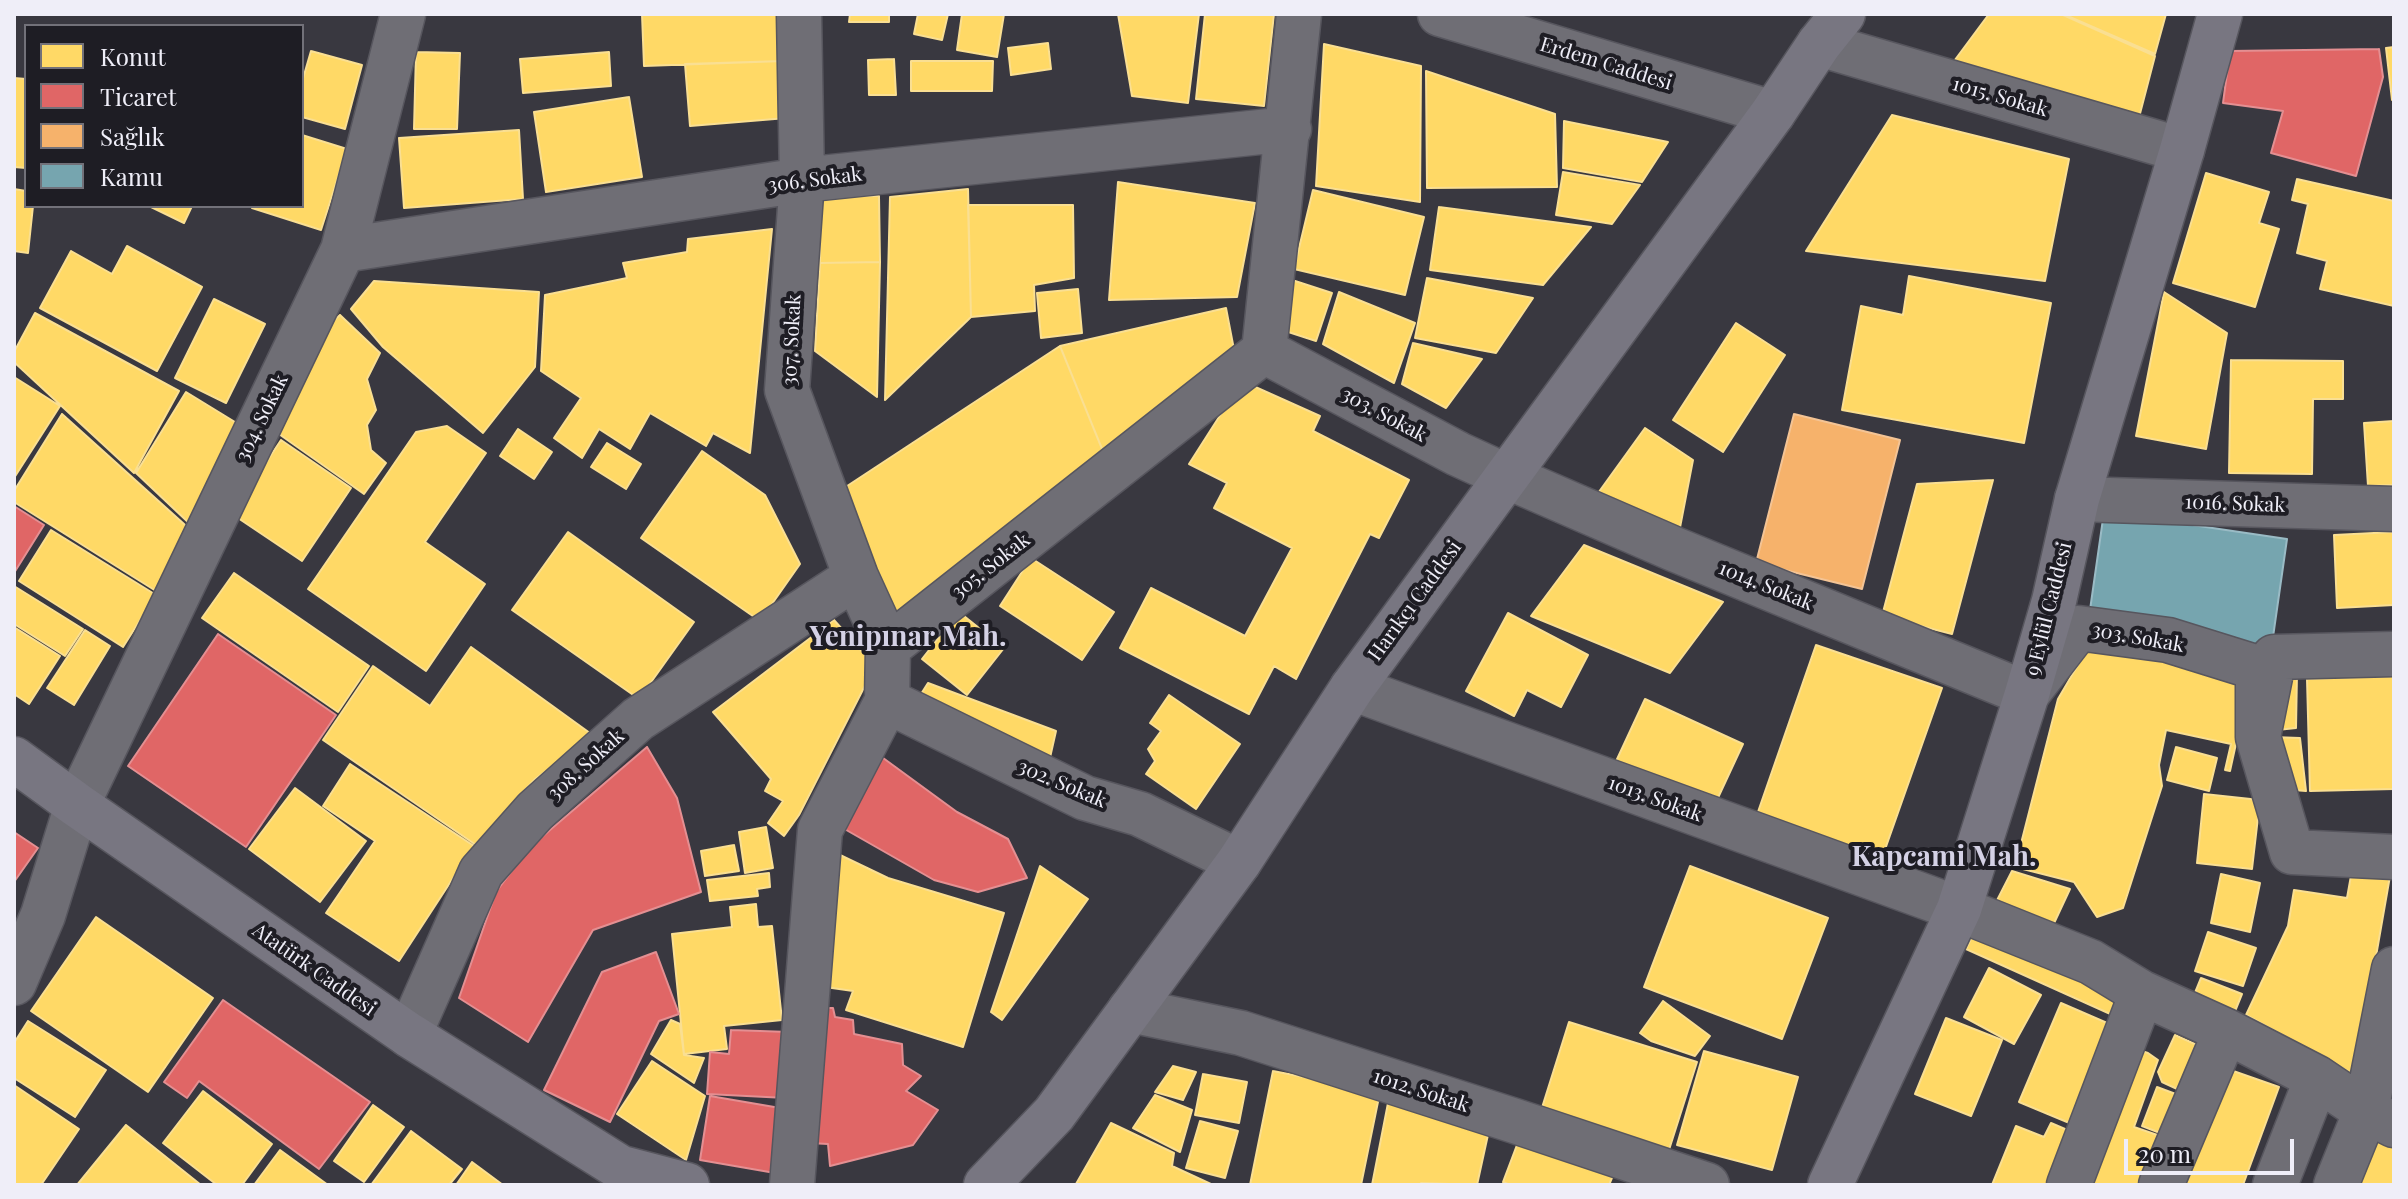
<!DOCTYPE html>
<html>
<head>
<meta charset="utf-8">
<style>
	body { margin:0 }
	#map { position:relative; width:2408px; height:1199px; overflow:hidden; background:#393840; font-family:"Playfair Display",serif }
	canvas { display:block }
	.frame { position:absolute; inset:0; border:16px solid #efeef8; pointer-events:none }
	.legend { position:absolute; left:24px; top:24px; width:280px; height:184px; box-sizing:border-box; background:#1e1d24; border:2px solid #727179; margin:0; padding:10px 14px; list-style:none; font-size:24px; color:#efeef8 }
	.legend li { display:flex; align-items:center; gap:16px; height:40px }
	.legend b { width:40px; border:2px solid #727179 }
	.scale { position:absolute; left:2124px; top:1139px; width:170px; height:36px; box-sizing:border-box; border:4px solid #efeef8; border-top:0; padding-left:10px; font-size:24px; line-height:28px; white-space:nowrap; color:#efeef8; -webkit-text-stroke:6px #1e1d24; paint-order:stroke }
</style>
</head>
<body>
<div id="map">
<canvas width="2408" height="1199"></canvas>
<div class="frame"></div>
<ul class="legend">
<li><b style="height:22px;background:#ffd966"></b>Konut</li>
<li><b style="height:22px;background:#e06666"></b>Ticaret</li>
<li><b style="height:22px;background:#f6b26b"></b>Sağlık</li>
<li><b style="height:22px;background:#76a5af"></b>Kamu</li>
</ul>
<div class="scale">20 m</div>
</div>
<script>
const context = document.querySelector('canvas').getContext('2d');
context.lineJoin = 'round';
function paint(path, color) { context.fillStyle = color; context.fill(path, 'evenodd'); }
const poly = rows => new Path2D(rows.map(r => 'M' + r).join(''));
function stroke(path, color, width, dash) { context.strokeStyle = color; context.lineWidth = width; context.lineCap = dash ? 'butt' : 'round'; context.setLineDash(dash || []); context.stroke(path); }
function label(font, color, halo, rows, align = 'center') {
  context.font = font + ' "Playfair Display",serif'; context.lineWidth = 8; context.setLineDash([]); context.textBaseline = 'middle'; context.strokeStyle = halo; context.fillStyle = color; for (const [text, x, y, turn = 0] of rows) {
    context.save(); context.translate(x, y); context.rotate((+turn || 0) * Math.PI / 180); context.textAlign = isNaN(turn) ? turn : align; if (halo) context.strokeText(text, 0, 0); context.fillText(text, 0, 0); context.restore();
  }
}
const homes = poly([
	[642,14,781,14,783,61,644,66,642,14],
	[850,14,889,14,889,22,849,22,850,14],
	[918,14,948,14,942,40,914,34,918,14],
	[962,14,1004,14,997,57,957,50,962,14],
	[1118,14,1199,14,1188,103,1132,96,1118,14],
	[1205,14,1274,14,1264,106,1196,99,1205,14],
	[1989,14,2061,14,2155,56,2136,129,1943,76,1989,14],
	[2063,14,2166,14,2155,54,2063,14],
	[1048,43,1051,69,1011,75,1008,48,1048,43],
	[1324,44,1421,66,1420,202,1316,186,1324,44],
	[2394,47,2394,100,2392,100,2386,48,2394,47],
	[311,51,362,65,345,129,302,117,302,82,311,51],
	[416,52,460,53,457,129,414,129,416,52],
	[609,52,611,86,523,93,520,59,609,52],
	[894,59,896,95,869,95,868,60,894,59],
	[783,61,787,118,690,126,685,64,783,61],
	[911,61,993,61,992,91,911,91,911,61],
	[1426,71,1555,114,1557,187,1427,188,1426,71],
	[14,78,26,79,26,168,14,167,14,78],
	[629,97,642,177,546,192,534,112,629,97],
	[1892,115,2069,159,2045,281,1806,251,1892,115],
	[1564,121,1668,142,1642,182,1563,168,1564,121],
	[519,130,523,199,404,208,399,138,519,130],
	[302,135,347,149,321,230,252,208,253,206,302,206,302,135],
	[1563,172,1640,185,1612,224,1556,215,1563,172],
	[2206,173,2269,192,2259,223,2279,229,2255,307,2173,283,2206,173],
	[2297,179,2394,201,2394,306,2320,289,2327,261,2297,253,2308,204,2292,200,2297,179],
	[1118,182,1255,203,1237,297,1109,300,1118,182],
	[14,189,26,191,26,206,33,206,28,253,14,251,14,189],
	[968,189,971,317,885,400,890,197,968,189],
	[1313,190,1424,217,1405,295,1294,269,1313,190],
	[820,196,879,196,880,262,820,263,820,196],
	[968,205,1073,205,1074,278,1034,285,1035,311,971,317,968,205],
	[149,206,192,206,184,223,149,206],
	[1439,207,1591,227,1543,285,1430,270,1439,207],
	[772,229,750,453,713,433,706,446,650,413,630,449,599,429,582,458,554,438,581,398,541,371,545,295,627,278,623,263,687,252,688,239,772,229],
	[127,246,202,287,157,371,40,308,71,251,112,274,127,246],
	[880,262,877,397,815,351,820,263,880,262],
	[1909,276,2051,303,2024,443,1842,410,1861,306,1903,315,1909,276],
	[1427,278,1533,298,1496,353,1415,338,1427,278],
	[1292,280,1332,293,1316,341,1276,328,1292,280],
	[374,281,539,292,535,367,483,433,383,347,351,309,374,281],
	[1078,289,1082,333,1041,338,1037,293,1078,289],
	[1339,292,1415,323,1394,383,1323,344,1339,292],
	[2164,292,2227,333,2206,449,2136,436,2164,292],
	[214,299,265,324,226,403,175,378,214,299],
	[1226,308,1236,360,1109,466,1060,346,1226,308],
	[35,313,179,391,134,473,14,362,14,352,35,313],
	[340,315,380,353,367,379,376,410,367,425,371,450,386,463,364,494,269,427,300,350,340,315],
	[1736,323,1785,355,1723,452,1673,420,1736,323],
	[1413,343,1482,359,1446,408,1402,384,1413,343],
	[1060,346,1109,466,902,625,838,492,1060,346],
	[2231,360,2343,361,2343,399,2313,399,2312,474,2229,473,2231,360],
	[14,377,60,406,14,478,14,377],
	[1242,381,1320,416,1313,431,1409,480,1379,538,1370,534,1296,679,1274,666,1249,714,1120,648,1151,588,1245,636,1292,548,1214,508,1227,483,1189,464,1242,381],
	[186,392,248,430,190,524,136,473,186,392],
	[62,414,194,533,156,591,14,502,14,491,62,414],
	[2394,421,2394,485,2368,486,2364,423,2394,421],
	[447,426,486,453,425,542,485,584,426,671,308,589,416,432,447,426],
	[1645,428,1693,460,1677,543,1588,507,1645,428],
	[518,429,552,452,534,479,500,456,518,429],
	[281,440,351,488,302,561,232,514,281,440],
	[607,443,641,464,626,489,591,467,607,443],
	[702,451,765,495,800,564,760,621,641,538,702,451],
	[1993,480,1952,634,1882,616,1917,484,1993,480],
	[51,530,156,595,123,647,19,581,51,530],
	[568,532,694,622,639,699,512,610,568,532],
	[2394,532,2394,605,2337,608,2334,535,2394,532],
	[1584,545,1723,602,1670,673,1531,616,1584,545],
	[1031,558,1114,612,1082,660,1000,606,1031,558],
	[234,573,369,666,338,712,202,618,234,573],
	[14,586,83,629,65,656,14,624,14,586],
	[959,612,1004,648,967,695,922,659,959,612],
	[1508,613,1588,655,1561,707,1527,690,1514,716,1466,691,1508,613],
	[834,620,875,666,799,815,784,836,768,823,783,801,765,791,771,779,713,712,834,620],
	[14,627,60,656,29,704,14,694,14,627],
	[85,630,110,646,74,705,47,688,85,630],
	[2092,641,2251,675,2230,771,2225,770,2231,744,2166,730,2159,765,2162,786,2123,908,2097,917,2074,882,2015,867,2058,699,2092,641],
	[1816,645,1942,688,1876,875,1751,832,1816,645],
	[471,647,594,736,535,779,476,845,323,740,373,666,430,706,471,647],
	[2278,664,2297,673,2296,728,2268,731,2278,664],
	[2394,676,2394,789,2310,791,2307,679,2394,676],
	[928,683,1056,731,1047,771,914,705,928,683],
	[1169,695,1240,744,1196,809,1146,774,1155,761,1148,749,1161,731,1150,723,1169,695],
	[1645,699,1743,744,1710,815,1612,770,1645,699],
	[2272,737,2300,738,2306,791,2281,789,2272,737],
	[2176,747,2217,758,2209,791,2167,780,2176,747],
	[350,764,474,846,399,961,326,913,375,841,323,806,350,764],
	[295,788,366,841,320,902,249,849,295,788],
	[2204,794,2260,800,2252,869,2197,863,2204,794],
	[766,827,773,868,745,873,739,832,766,827],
	[734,845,739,871,705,876,701,851,734,845],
	[838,854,888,878,1004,913,963,1047,846,1010,853,991,818,986,838,854],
	[1040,866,1088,899,1002,1020,991,1012,1040,866],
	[1690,866,1828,918,1782,1039,1644,987,1690,866],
	[2352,870,2390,876,2371,985,2376,1029,2351,1073,2246,1015,2288,926,2294,890,2347,898,2352,870],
	[2012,871,2070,889,2049,934,1990,914,2012,871],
	[769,873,770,887,757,889,758,896,710,901,707,880,769,873],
	[2221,874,2260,883,2250,932,2211,923,2221,874],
	[756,904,758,927,772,926,782,1020,724,1026,727,1049,684,1054,672,934,732,927,730,907,756,904],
	[96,917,213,998,148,1092,31,1011,96,917],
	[1978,924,2128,992,2117,1017,1966,949,1978,924],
	[2208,932,2256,948,2243,986,2195,971,2208,932],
	[1989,968,2041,995,2014,1044,1964,1017,1989,968],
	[2201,978,2242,994,2229,1026,2188,1010,2201,978],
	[1663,1001,1710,1036,1695,1056,1651,1041,1640,1033,1663,1001],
	[2061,1003,2121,1029,2079,1127,2019,1102,2061,1003],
	[1946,1018,2002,1040,1971,1116,1915,1094,1946,1018],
	[671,1020,680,1024,684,1055,704,1058,694,1083,651,1054,671,1020],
	[28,1021,106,1070,75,1117,14,1078,14,1043,28,1021],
	[1569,1022,1697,1062,1668,1153,1540,1114,1569,1022],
	[2175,1035,2208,1050,2188,1094,2162,1082,2158,1072,2175,1035],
	[2132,1048,2148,1053,2158,1060,2134,1127,2172,1140,2156,1185,2085,1185,2132,1048],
	[1704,1051,1798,1077,1772,1170,1677,1145,1704,1051],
	[652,1061,705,1096,686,1160,617,1114,652,1061],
	[1173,1066,1196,1072,1183,1100,1155,1092,1173,1066],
	[2219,1066,2279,1087,2243,1185,2175,1185,2219,1066],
	[1273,1071,1380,1092,1361,1185,1250,1185,1273,1071],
	[1203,1074,1247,1082,1239,1123,1195,1115,1203,1074],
	[14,1085,79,1129,41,1185,17,1185,14,1183,14,1085],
	[2157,1087,2189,1099,2173,1138,2142,1126,2157,1087],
	[203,1091,272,1144,242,1185,217,1185,163,1143,203,1091],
	[1155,1095,1192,1110,1180,1152,1133,1128,1155,1095],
	[1389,1098,1491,1121,1477,1185,1421,1183,1420,1185,1372,1185,1389,1098],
	[373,1105,404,1127,364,1182,334,1161,373,1105],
	[1200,1121,1238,1131,1225,1178,1186,1168,1200,1121],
	[1111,1123,1174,1153,1172,1166,1213,1185,1076,1184,1111,1123],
	[2051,1123,2079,1135,2058,1185,1992,1185,2016,1126,2044,1137,2051,1123],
	[126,1125,201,1185,77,1185,126,1125],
	[411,1131,462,1169,449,1185,371,1185,411,1131],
	[2368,1134,2394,1141,2394,1185,2354,1185,2368,1134],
	[1520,1137,1614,1173,1609,1185,1510,1185,1503,1182,1520,1137],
	[280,1150,328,1185,254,1185,280,1150],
	[472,1162,503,1185,456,1185,472,1162]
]);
const shops = poly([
	[2379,49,2383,77,2356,176,2271,153,2283,111,2223,103,2230,51,2379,49],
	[14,506,44,525,14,573,14,506],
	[218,634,336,715,246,847,128,766,218,634],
	[647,747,677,798,701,892,593,930,528,1042,459,998,496,892,529,848,647,747],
	[879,755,957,812,1008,839,1027,878,978,892,934,880,841,827,879,755],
	[14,832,38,848,14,882,14,832],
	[656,952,679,1014,659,1021,610,1122,544,1090,602,972,656,952],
	[223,1000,370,1102,319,1169,199,1081,187,1098,164,1082,223,1000],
	[814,1008,833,1008,835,1017,853,1020,854,1034,902,1044,903,1065,921,1076,906,1091,938,1110,913,1145,830,1166,828,1144,809,1143,814,1008],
	[731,1030,789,1032,786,1098,707,1094,710,1052,729,1054,731,1030],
	[710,1096,786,1109,775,1173,700,1160,710,1096]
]);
const health = poly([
	[1794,414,1900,440,1862,589,1756,563,1794,414]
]);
const public = poly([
	[2104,512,2287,539,2271,651,2088,624,2104,512]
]);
const minor = poly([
	[799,14,802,180,787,390,856,577,888,647],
	[1440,14,1773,113],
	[1819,44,2182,150],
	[343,250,802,180,1289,129],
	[1264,351,1458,454,1506,476,1674,549,2027,694,2078,628,2168,640,2258,668,2258,737],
	[2077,499,2394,509],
	[2394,654,2274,657,2258,737,2292,852,2394,857],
	[1352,688,1959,909,2091,962,2142,993,2226,1031,2317,1078,2366,1111,2394,1125],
	[887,701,1085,798,1140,814,1239,862],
	[14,983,43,915,77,805,343,250,403,14],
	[1130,1010,1241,1033,1515,1121,1707,1185],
	[409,1035,481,872,535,811,638,719,856,577],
	[792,1185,820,830,887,701,888,647,1264,351,1299,14],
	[2069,1185,2142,993],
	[2161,1185,2226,1031],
	[2275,1185,2317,1078],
	[2336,1185,2366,1111,2394,969]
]);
const major = poly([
	[14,759,77,805,409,1035,648,1185],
	[622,1168,687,1185],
	[986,1185,1054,1114,1239,862,1352,688,1773,113,1819,44,1843,14],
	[1830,1185,1959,909,2027,694,2054,601,2077,499,2182,150,2220,14]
]);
const streetNames = [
	["Erdem Caddesi",1606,64,17],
	["1015. Sokak",2000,97,16],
	["306. Sokak",815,180,-7],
	["307. Sokak",792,340,-87],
	["303. Sokak",1384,415,28],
	["304. Sokak",262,418,-64],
	["1016. Sokak",2235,504,2],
	["305. Sokak",991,566,-38],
	["1014. Sokak",1766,586,22],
	["Harıkçı Caddesi",1415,601,-54],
	["9 Eylül Caddesi",2049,609,-76],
	["303. Sokak",2138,638,10],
	["308. Sokak",586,765,-42],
	["302. Sokak",1062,784,23],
	["1013. Sokak",1655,799,20],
	["Atatürk Caddesi",314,970,35],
	["1012. Sokak",1421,1091,18]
];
const districtNames = [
	["Yenipınar Mah.",908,637],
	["Kapcami Mah.",1944,857]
];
paint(homes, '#ffd966');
stroke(homes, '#fadf92', 2);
paint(shops, '#e06666');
stroke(shops, '#e48f92', 2);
paint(health, '#f6b26b');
stroke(health, '#f4c495', 2);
paint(public, '#76a5af');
stroke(public, '#9abbc5', 2);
stroke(minor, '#57565e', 47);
stroke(major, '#57565e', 47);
stroke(minor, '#6f6e75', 44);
stroke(major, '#787681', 44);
label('20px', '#efeef8', '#1e1d24', streetNames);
label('bold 28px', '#d4d1e5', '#1e1d24', districtNames);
</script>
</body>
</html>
